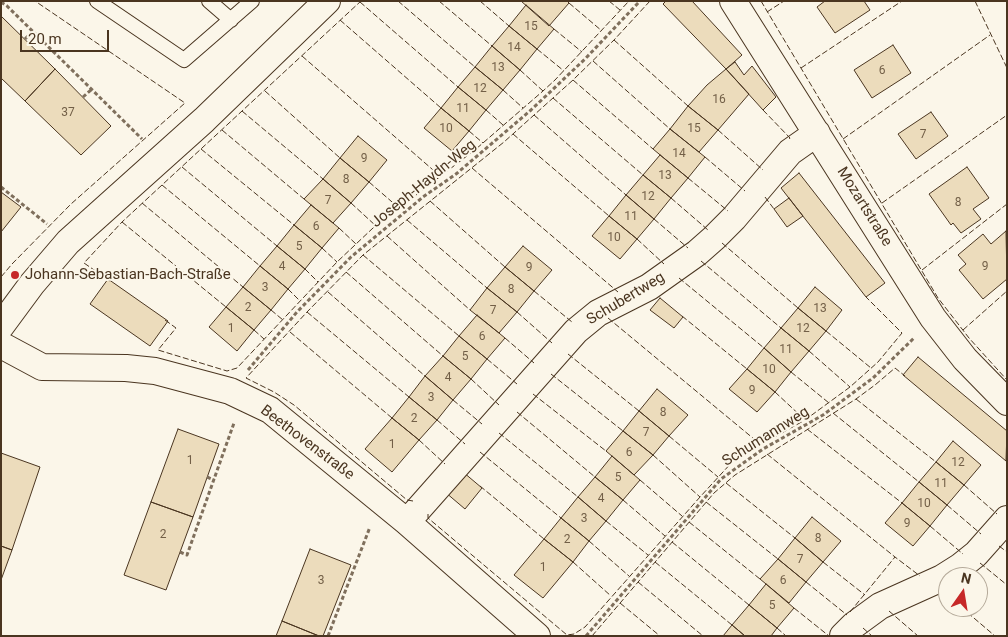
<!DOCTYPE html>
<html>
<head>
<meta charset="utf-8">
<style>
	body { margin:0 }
	#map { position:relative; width:1008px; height:637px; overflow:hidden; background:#fbf6e9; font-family:Roboto,sans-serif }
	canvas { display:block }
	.frame { position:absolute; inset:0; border:2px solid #4a3520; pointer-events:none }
	.north { position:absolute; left:938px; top:567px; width:50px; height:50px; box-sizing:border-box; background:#fbf6e9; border:1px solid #b4a999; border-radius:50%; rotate:13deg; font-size:14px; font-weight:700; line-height:20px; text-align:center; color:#4a3520 }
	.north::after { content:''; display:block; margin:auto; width:18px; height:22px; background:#c62828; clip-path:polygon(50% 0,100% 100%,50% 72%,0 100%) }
	.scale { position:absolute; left:20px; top:30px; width:89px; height:22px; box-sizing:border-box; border:2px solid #4a3520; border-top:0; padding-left:6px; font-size:15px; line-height:18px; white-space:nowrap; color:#4a3520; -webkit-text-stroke:4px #fbf6e9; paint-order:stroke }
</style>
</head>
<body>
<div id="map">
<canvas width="1008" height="637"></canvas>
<div class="frame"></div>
<div class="north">N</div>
<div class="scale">20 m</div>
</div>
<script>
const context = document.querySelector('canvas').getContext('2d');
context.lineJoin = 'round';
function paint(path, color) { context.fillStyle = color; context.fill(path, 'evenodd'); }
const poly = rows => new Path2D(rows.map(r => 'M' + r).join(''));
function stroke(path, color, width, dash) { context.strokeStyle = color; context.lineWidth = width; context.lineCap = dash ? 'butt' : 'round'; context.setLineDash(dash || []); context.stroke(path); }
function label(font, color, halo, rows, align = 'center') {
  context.font = font + ' Roboto,sans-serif'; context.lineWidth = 4; context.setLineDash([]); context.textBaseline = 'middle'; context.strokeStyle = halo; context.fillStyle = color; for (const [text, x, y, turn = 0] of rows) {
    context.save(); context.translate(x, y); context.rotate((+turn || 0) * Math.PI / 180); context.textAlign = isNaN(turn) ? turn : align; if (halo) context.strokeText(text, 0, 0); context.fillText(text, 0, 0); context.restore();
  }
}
const building = poly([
	[521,1,567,1,569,3,549,26,521,1],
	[666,1,692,1,742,55,726,69,663,4,666,1],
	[825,1,864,1,870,10,835,33,817,7,825,1],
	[526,5,554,29,537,49,509,26,526,5],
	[1,16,55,69,25,101,1,78,1,16],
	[509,26,537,49,520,70,492,46,509,26],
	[893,45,911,73,872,98,854,70,893,45],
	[492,46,520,70,503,90,475,67,492,46],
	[735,62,744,75,752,66,776,97,763,110,726,69,735,62],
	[475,67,503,90,486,110,458,87,475,67],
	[55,69,111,126,81,155,25,101,55,69],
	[726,69,749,94,718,130,688,106,707,85,726,69],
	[458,87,486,110,469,131,441,108,458,87],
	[688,106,718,130,699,152,670,129,688,106],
	[441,108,469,131,452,151,424,128,441,108],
	[931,112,948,136,916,159,898,134,931,112],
	[670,129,705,157,688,178,653,149,670,129],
	[358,136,387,160,369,182,340,158,358,136],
	[660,155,688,178,671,198,643,175,660,155],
	[340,158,369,182,351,203,323,179,340,158],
	[967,167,989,198,973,209,981,219,961,233,953,223,951,225,929,194,967,167],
	[799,173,885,283,866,297,781,188,799,173],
	[643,175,671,198,654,219,626,195,643,175],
	[323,179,351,203,333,223,304,199,323,179],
	[1,192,21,207,1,232,1,192],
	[626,195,654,219,637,239,609,216,626,195],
	[789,198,803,216,787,227,774,209,789,198],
	[311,205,339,228,322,248,294,225,311,205],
	[609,216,637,239,620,259,592,236,609,216],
	[294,225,322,248,305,269,277,246,294,225],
	[1006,231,1007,279,983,299,959,270,966,264,958,255,983,234,991,244,1006,231],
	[277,246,305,269,288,289,260,266,277,246],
	[523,246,552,270,534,291,505,267,523,246],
	[260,266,288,289,271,310,243,287,260,266],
	[505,267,534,291,517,312,487,288,505,267],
	[108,279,168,321,150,346,90,304,108,279],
	[243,287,271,310,254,330,226,307,243,287],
	[815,287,842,310,826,331,798,308,815,287],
	[487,288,517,312,499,333,470,310,487,288],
	[660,298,683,317,674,328,650,310,660,298],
	[226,307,254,330,237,351,209,327,226,307],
	[798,308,826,331,809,351,781,328,798,308],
	[477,315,505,338,487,359,459,336,477,315],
	[781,328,809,351,791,372,764,348,781,328],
	[459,336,487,359,471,379,443,356,459,336],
	[764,348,791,372,775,392,747,369,764,348],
	[443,356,471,379,453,400,425,376,443,356],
	[918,357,1007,431,1006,461,903,375,918,357],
	[747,369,775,392,757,412,729,389,747,369],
	[425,376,453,400,437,420,409,397,425,376],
	[657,389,688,415,669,436,639,411,657,389],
	[409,397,437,420,419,440,392,418,409,397],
	[639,411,669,436,653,455,623,431,639,411],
	[392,418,419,440,392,472,365,449,392,418],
	[178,429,219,444,193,517,151,502,178,429],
	[623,431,653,455,634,475,606,451,623,431],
	[953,441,981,465,964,485,936,462,953,441],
	[1,453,40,467,12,550,1,546,1,453],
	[612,456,640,480,623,500,595,477,612,456],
	[936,462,964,485,947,505,919,482,936,462],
	[463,472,482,488,465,509,445,492,463,472],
	[595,477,623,500,606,521,578,497,595,477],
	[919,482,947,505,930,526,902,503,919,482],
	[578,497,606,521,589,541,561,518,578,497],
	[151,502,193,517,166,590,124,575,151,502],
	[902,503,930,526,913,546,885,523,902,503],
	[812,517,841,541,823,562,795,538,812,517],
	[561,518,589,541,573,562,544,539,561,518],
	[795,538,823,562,806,582,778,559,795,538],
	[544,539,573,562,543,598,514,575,544,539],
	[1,546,12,550,1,580,1,546],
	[310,549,351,565,323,636,319,636,282,621,310,549],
	[778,559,806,582,789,603,760,579,778,559],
	[766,584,794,608,777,628,749,605,766,584],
	[749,605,777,628,771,636,745,636,732,625,749,605],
	[282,621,319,636,276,636,282,621],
	[732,625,745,636,723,636,732,625]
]);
const path = poly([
	[1,2,7,6,142,139],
	[25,39,33,31],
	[83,97,92,89],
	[1,187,47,224],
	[248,370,297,312,351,257,423,197,456,174,531,110,586,58,640,1],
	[207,477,214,480],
	[180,552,187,555,234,423],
	[328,636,370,527],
	[586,636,721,479,763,449,823,415,846,398,873,378,914,338]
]);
const lane = poly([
	[97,1,184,60,252,1],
	[209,1,231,20]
]);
const street = poly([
	[733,1,933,318,965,359,1007,402],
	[1,326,32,284,68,242,204,120,327,1],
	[1,345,42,367,126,368,155,371,230,391,270,410,407,522,537,636],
	[407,522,576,331,598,313,649,287,697,253,714,238,734,218,790,152,817,133],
	[843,636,854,625,880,606,942,578,961,566,976,554,1007,519]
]);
const fence = poly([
	[398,1,475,67],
	[439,1,492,46],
	[480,1,509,26],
	[609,1,620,10],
	[761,1,938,298,969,338,1007,380],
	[975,1,1007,68],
	[360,2,458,87],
	[569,3,602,31],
	[767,12,784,1],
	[340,20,441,108],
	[554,29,582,52],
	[614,40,688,106],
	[537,49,564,71],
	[302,56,440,176],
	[593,61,670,129],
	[801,68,902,1],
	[520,70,543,91],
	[573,80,653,149],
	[503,90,523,108],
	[265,91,340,158],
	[553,98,643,175],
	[486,110,503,125],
	[763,110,790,138,788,141],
	[242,111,323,179],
	[534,115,626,195],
	[222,130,304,199],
	[718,130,763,170],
	[469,131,483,143],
	[513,134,609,216],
	[843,139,990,35],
	[201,149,294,225],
	[705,157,745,191],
	[182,167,277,246],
	[472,168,618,292],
	[688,178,728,211],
	[369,182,399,208],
	[162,185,260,266],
	[765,197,774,209],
	[671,198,708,230],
	[430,201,505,267],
	[142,203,243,287],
	[351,203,376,226],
	[882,203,1007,115],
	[654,219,688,248],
	[407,220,487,288],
	[122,222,226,307],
	[339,228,356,244],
	[387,236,470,310],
	[637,239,664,264],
	[722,243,798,308],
	[322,248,337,262],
	[363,255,459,336],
	[701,261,781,328],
	[305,269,318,282],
	[922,270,1007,204],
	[346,272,443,356],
	[1,277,12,264,71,204,185,103,35,1],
	[679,278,764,348],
	[110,281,84,263,122,222,361,1],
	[288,289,300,301],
	[534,291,572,322],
	[328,292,425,376],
	[271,310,283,320],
	[307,312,409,397],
	[517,312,552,343],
	[682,316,747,369],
	[608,318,760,444],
	[165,320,176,328,158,350,227,371,237,368,337,262,373,228,476,149,543,91,555,80,629,1],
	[254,330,264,339],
	[963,330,1007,291],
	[826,331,871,368],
	[290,332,392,418],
	[505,338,534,363],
	[809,351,850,387],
	[568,354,639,411],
	[487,359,517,384],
	[791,372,829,403],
	[551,374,623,431],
	[471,379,499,405],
	[775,392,805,420],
	[533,394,606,451],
	[856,399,936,462],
	[453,400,482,424],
	[517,412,595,477],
	[833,413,919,482],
	[437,420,465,444],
	[807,429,902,503],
	[499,433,578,497],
	[669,436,718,477],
	[419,440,445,464],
	[480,452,561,518],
	[767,454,895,557],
	[653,455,700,497],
	[640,480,682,516],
	[726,483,795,538],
	[964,485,997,514],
	[480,486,544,539],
	[623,500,665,536],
	[413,501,407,500,294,405,274,392,246,378,307,312,363,255,504,142,573,80,614,40,650,1],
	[706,502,778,559],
	[947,505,981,534],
	[428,514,428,518,567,635,574,634,585,627,700,497,734,460,805,420,850,387,878,362,902,333,866,297],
	[606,521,648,555],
	[689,522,760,579],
	[930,526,963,554],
	[589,541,629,576],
	[672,542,749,605],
	[999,546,1007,552],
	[573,562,611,596],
	[655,562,732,625],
	[823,562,865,595],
	[980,563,1007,585],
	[638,582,703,636],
	[806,582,847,615],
	[940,590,948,596],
	[620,603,660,636],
	[961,607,995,636],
	[794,608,829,636],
	[889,611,918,636],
	[850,612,895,557,920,576],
	[777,628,786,636],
	[863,628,872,636],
	[592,636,714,493,735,475,856,399,875,385,895,368,905,376]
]);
const markers = [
	[15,275,5,"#c62828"]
];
const numberNames = [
	["15",531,27],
	["14",514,48],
	["13",498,68],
	["6",882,71],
	["12",480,89],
	["16",719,100],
	["11",463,109],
	["37",68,113],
	["10",446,129],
	["15",694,129],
	["7",923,135],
	["14",679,154],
	["9",364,159],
	["13",665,176],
	["8",346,180],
	["12",648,197],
	["7",328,201],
	["8",958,203],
	["11",631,217],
	["6",316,227],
	["10",614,238],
	["5",299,247],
	["4",282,267],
	["9",985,267],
	["9",529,268],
	["3",265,288],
	["8",511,290],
	["2",248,308],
	["13",820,309],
	["7",493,311],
	["1",231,329],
	["12",803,329],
	["6",482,337],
	["11",786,350],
	["5",465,357],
	["10",769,370],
	["4",448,378],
	["9",752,391],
	["3",431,398],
	["8",663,413],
	["2",414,419],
	["7",646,433],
	["1",392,445],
	["6",629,453],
	["1",190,461],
	["12",958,463],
	["5",618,478],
	["11",941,484],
	["4",601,499],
	["10",924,504],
	["3",584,519],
	["9",907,524],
	["2",163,535],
	["8",818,539],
	["2",567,540],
	["7",800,560],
	["1",543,568],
	["3",321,581],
	["6",783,581],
	["5",772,606]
];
const streetNames = [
	["Joseph-Haydn-Weg",424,184,-39],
	["Mozartstraße",864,207,58],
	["Schubertweg",626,299,-31],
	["Schumannweg",766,437,-32],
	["Beethovenstraße",307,443,37]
];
const poiNames = [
	["Johann-Sebastian-Bach-Straße",25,275]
];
paint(building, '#ecdcbc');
stroke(building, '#4a3520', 1);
stroke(lane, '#4a3520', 16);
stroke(street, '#4a3520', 28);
stroke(path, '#7f6f5c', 3, [4, 2.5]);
stroke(lane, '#fbf6e9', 14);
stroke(street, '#fbf6e9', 26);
stroke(fence, '#4a3520', 1, [6, 2.5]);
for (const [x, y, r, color] of markers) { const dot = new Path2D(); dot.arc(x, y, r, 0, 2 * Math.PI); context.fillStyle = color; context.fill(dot); stroke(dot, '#fbf6e9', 2); }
label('12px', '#725f47', null, numberNames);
label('15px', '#4a3520', '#fbf6e9', streetNames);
label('15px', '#4a3520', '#fbf6e9', poiNames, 'left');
</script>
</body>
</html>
